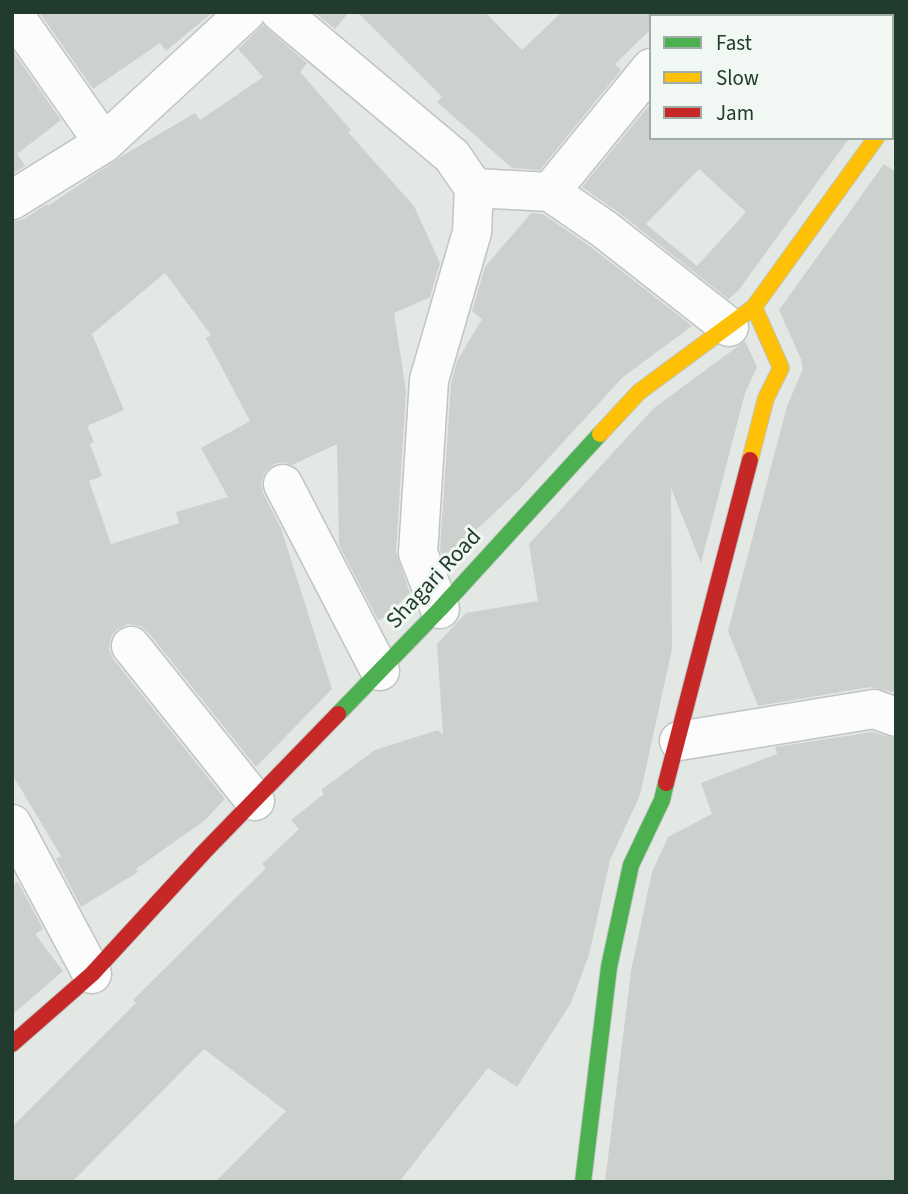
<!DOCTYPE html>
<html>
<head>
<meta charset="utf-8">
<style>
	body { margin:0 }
	#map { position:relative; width:908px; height:1194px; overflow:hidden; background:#e3e8e5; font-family:"Source Sans 3",sans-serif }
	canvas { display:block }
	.frame { position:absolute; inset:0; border:14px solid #213c2f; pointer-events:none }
	.legend { position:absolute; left:649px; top:14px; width:245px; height:126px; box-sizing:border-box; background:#f1f8f3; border:2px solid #9eada5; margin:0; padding:9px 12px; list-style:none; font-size:21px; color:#213c2f }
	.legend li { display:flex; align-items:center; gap:14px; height:35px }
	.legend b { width:35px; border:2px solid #9eada5 }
</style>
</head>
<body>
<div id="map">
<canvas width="908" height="1194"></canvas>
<div class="frame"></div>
<ul class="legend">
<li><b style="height:9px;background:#4caf50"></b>Fast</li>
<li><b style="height:9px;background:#ffc107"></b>Slow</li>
<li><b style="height:9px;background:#c62828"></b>Jam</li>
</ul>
</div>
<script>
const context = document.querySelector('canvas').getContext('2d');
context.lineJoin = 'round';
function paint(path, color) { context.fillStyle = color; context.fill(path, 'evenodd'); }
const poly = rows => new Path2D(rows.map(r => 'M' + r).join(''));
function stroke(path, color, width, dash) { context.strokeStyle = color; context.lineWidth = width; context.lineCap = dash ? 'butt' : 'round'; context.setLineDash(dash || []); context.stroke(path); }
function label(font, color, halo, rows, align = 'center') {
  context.font = font + ' "Source Sans 3",sans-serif'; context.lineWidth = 6; context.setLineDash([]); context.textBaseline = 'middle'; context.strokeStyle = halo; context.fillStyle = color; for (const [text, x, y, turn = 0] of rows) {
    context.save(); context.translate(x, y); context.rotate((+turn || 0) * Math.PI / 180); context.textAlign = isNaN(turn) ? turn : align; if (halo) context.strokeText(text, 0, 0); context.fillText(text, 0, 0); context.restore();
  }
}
const building = poly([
	[39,12,213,12,166,51,160,43,93,89],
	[314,12,349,12,335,29],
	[357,12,485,12,522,50,562,12,666,12,663,16,651,16,651,29,615,64,621,70,540,170,512,168,437,102,442,97],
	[263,25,307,63,300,72,351,130,348,132,414,206,440,263,430,297,394,313,406,391,396,552,410,593,385,617,378,620,339,545,337,444,292,465,283,462,274,464,265,472,261,482,263,493,281,528,332,689,256,767,148,632,140,626,128,624,117,629,111,637,109,649,114,660,225,799,204,821,136,869,138,872,81,907,56,859,61,856,12,774,12,222,24,219,47,204,48,206,122,156,195,113,200,120,263,77,238,49],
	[165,273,211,335,206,338,250,421,201,448,228,497,176,512,179,523,111,544,89,481,102,476,90,444,94,442,87,426,124,410,92,334],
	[12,50,61,120,17,154,25,166,12,174],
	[651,103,651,138,845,138,848,140,738,291,728,299,618,212,582,187],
	[699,169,746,212,697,266,646,224],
	[884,164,896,172,896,690,892,692,870,687,758,706,728,631,787,406,803,369,801,359,779,310],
	[531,213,543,214,591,247,692,326,623,377,520,489,444,560,440,550,451,384,457,361,482,319,472,311,485,267],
	[745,341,757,367,745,393,701,563,671,488,672,649,640,795,610,860,589,955,571,1003,517,1087,488,1068,399,1182,215,1182,286,1111,204,1049,72,1182,12,1182,12,1127,136,1003,133,1000,266,868,262,864,299,829,291,820,324,794,321,790,375,750,438,730,443,735,437,644,466,613,538,601,529,544,654,408],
	[872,732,894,738,896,742,896,1182,605,1182,631,971,652,872,668,837,712,814,701,783,777,754,775,747],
	[18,882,43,929,35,934,63,971,12,1015,12,885]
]);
const street = poly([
	[12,12,104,143],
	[280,12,452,156,474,188,472,232,429,380,418,553,440,609],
	[693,16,696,12],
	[474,188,550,192,604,229,729,327],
	[550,192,651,68],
	[12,200,104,143,246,12],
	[283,484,380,671],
	[131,646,255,801],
	[679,741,874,709,896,717],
	[12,824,92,974]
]);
const fast = poly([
	[338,714,440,609,600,434],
	[583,1182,609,967,631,865,662,800,666,783]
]);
const slow = poly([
	[892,115,896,107],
	[600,434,639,392,754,307,876,138],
	[750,460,766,398,781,368,754,307]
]);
const jam = poly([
	[666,783,750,460],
	[12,1044,92,974,205,851,338,714]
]);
const streetNames = [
	["Shagari Road",435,580,-47]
];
paint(building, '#ccd1ce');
stroke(street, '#c0c5c2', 41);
stroke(fast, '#bfc6c2', 18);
stroke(slow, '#bfc6c2', 18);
stroke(jam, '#bfc6c2', 18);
stroke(street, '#fbfcfb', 38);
stroke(fast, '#4caf50', 16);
stroke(slow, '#ffc107', 16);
stroke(jam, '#c62828', 16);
label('23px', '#213c2f', '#f1f8f3', streetNames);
</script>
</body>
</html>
